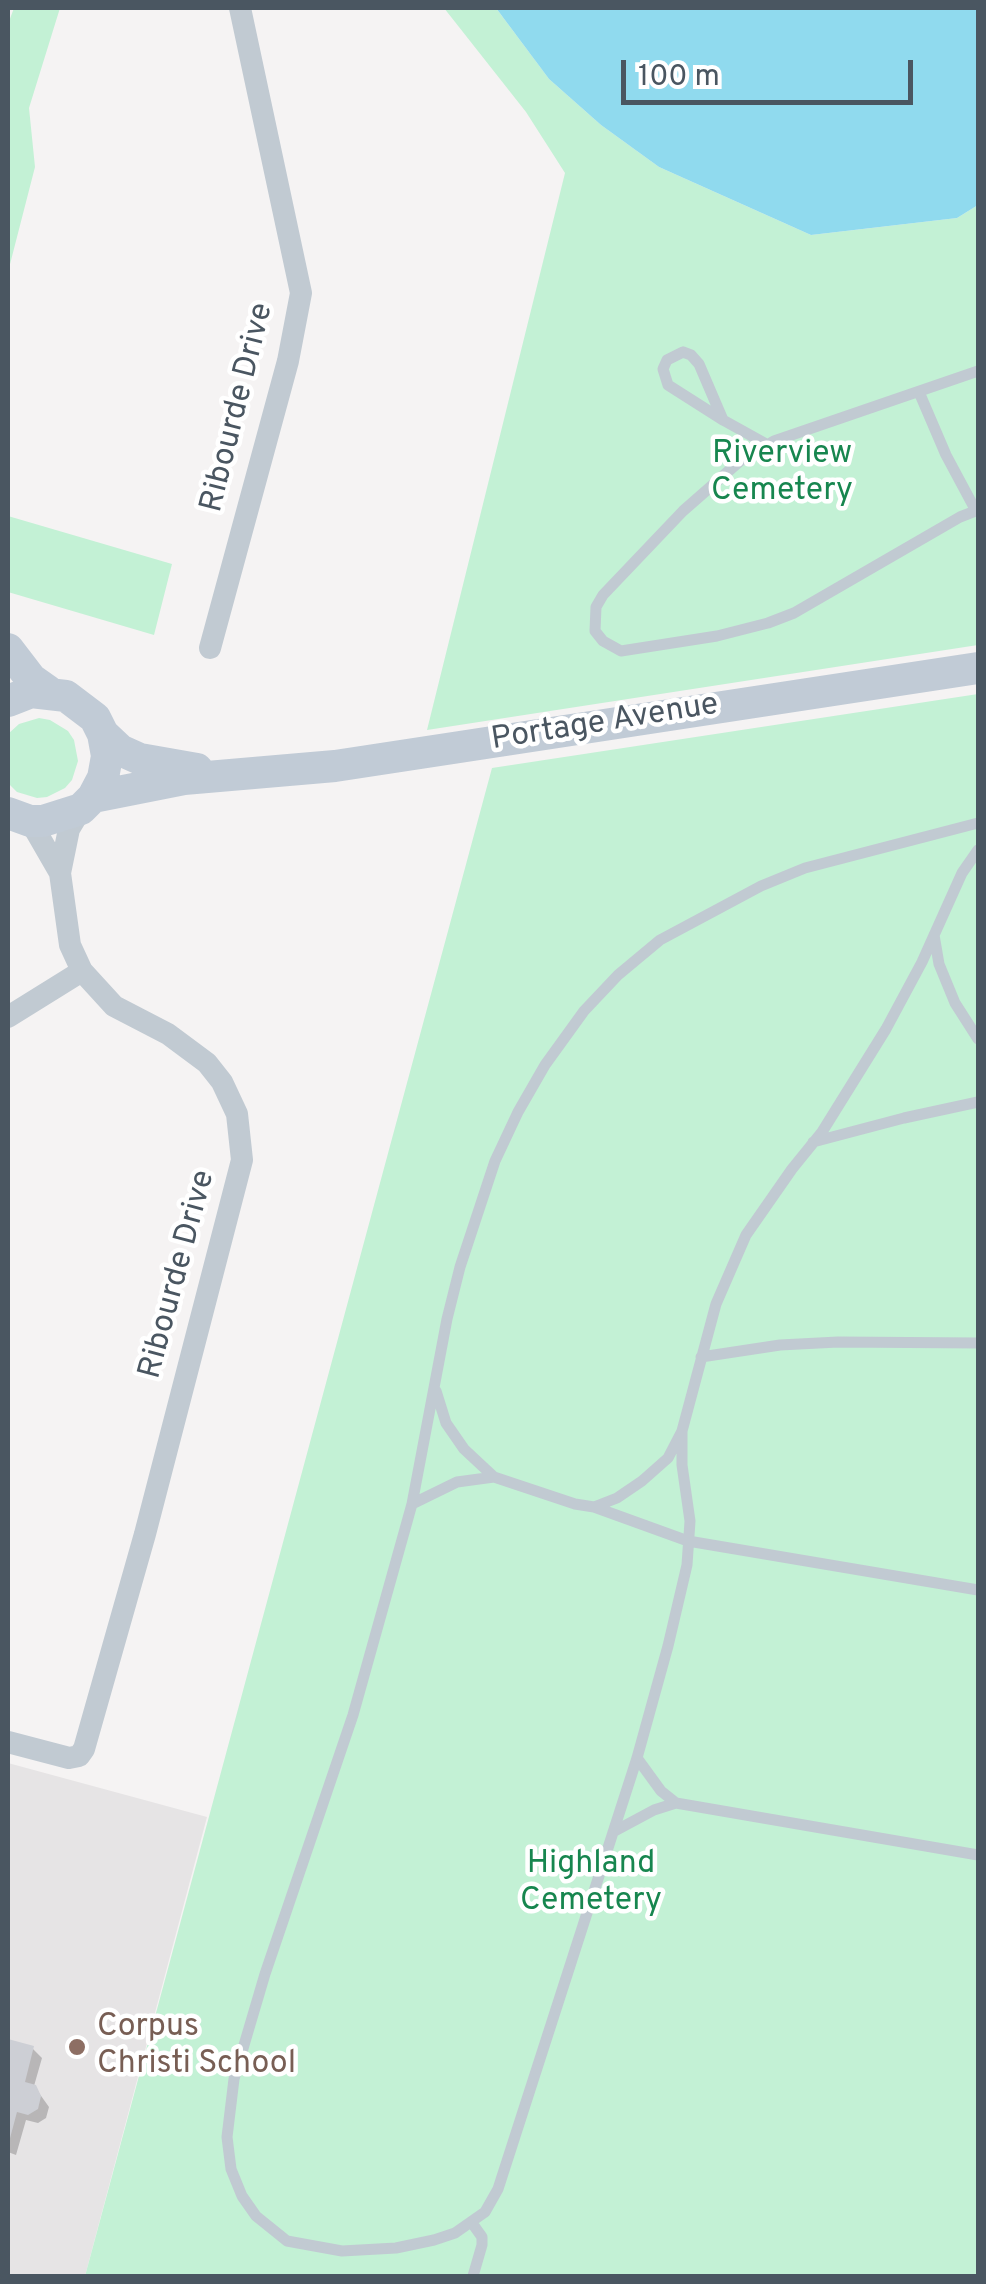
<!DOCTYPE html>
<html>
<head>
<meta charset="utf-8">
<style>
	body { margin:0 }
	#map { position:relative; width:986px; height:2284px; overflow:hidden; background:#f5f3f3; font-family:Overpass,sans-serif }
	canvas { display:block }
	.frame { position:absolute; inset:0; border:10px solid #4a5661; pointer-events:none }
	.scale { position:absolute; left:621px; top:60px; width:292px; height:45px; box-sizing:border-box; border:5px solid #4a5661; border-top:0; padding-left:12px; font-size:30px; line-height:35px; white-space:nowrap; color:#4a5661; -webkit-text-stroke:8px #fff; paint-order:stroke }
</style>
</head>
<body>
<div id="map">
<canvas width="986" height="2284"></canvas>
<div class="frame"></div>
<div class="scale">100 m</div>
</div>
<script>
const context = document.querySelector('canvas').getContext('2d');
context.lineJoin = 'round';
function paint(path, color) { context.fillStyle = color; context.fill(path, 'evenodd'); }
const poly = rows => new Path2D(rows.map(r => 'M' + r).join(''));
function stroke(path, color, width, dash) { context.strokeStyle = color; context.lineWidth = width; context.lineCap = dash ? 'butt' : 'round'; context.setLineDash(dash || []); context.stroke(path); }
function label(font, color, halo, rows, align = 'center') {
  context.font = font + ' Overpass,sans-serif'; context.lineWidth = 9; context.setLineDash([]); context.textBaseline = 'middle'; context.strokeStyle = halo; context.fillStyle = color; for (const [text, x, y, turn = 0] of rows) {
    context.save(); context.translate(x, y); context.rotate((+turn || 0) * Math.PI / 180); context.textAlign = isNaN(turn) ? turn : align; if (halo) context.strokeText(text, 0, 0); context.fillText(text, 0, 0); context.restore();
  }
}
const education = poly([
	[8,1763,207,1817,85,2276,8,2276]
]);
const green = poly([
	[14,8,60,8,29,108,35,167,8,272,8,24],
	[444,8,496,8,549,79,601,125,659,167,811,235,957,218,978,205,978,645,427,730,565,173,526,112],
	[8,516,172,564,154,635,8,592],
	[978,694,978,2276,85,2276,492,768],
	[39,718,50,720,68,731,74,740,78,761,72,780,65,788,47,797,37,798,17,792,8,783,8,734,19,724]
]);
const water = poly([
	[496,8,978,8,978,205,957,218,811,235,659,167,601,125,549,79]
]);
const shadow = poly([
	[8,2043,33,2049,42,2058,34,2086,49,2107,46,2118,38,2123,26,2120,16,2155,8,2152]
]);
const building = poly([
	[8,2039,34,2046,25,2082,36,2085,41,2096,38,2109,28,2115,17,2112,9,2142]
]);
const lane = poly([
	[683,352,691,355,699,364,723,420,668,385,663,369,667,360,683,352],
	[978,371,774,441,740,461,683,511,603,595,596,607,595,631,603,641,621,651,717,636,768,623,794,613,960,517,978,510],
	[919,392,946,455,976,511],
	[723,420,768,445],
	[934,935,939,964,955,1003,978,1039],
	[813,1142,904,1118,978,1102],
	[701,1357,780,1345,838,1342,978,1343],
	[436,1391,446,1423,464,1449,494,1477,575,1504,594,1507,688,1541,978,1590],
	[682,1431,682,1465,690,1521,687,1565,668,1646,637,1758,498,2189,485,2212,455,2233,434,2240,396,2248,342,2251,287,2241,256,2216,242,2196,231,2169,227,2137,234,2079,265,1974,353,1715,412,1504,447,1319,460,1267,495,1161,518,1112,545,1065,584,1011,618,975,660,940,761,886,805,868,978,823],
	[412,1504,457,1482,494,1477],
	[594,1507,617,1498,642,1481,668,1458,682,1431,716,1304,746,1235,792,1169,822,1132,886,1029,922,962,962,873,978,850],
	[637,1758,661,1791,676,1803],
	[613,1832,654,1810,676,1803,978,1855],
	[472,2223,482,2237,482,2245,473,2276]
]);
const street = poly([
	[210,648,288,361,301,293,240,8],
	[30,821,60,873],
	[8,1017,82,971],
	[8,1742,69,1758,79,1756,84,1749,145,1534,242,1160,237,1114,222,1082,207,1063,168,1034,114,1006,82,971,70,945,60,873,69,829,81,809]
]);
const secondary = poly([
	[8,649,31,679,48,691],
	[8,701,31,692,66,696,95,718,103,734,107,756,103,778,93,797,81,809,43,821,30,821,8,813],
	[103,734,120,750,140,759,197,769],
	[93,797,184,779,335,766,978,668]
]);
const markers = [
	[77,2047,10,"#8d6e63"]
];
const streetNames = [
	["Ribourde Drive",239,408,-76],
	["Portage Avenue",605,724,-9],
	["Ribourde Drive",179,1275,-75]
];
const parkNames = [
	["Riverview",782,456],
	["Cemetery",782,493],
	["Highland",591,1866],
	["Cemetery",591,1903]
];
const educationNames = [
	["Corpus",97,2029],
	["Christi School",97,2066]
];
paint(education, '#e6e4e5');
paint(green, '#c3f1d5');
paint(water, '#90daee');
paint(shadow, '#0003');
paint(building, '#cdcfd5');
stroke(lane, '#c1cad2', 11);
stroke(street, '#c1cad2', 22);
stroke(secondary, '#c1cbd6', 32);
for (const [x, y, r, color] of markers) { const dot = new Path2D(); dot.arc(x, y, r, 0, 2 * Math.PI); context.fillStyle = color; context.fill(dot); stroke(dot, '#fff', 4); }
label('32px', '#4a5661', '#fff', streetNames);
label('32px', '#17864f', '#fff', parkNames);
label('32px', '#785e54', '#fff', educationNames, 'left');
</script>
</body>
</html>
